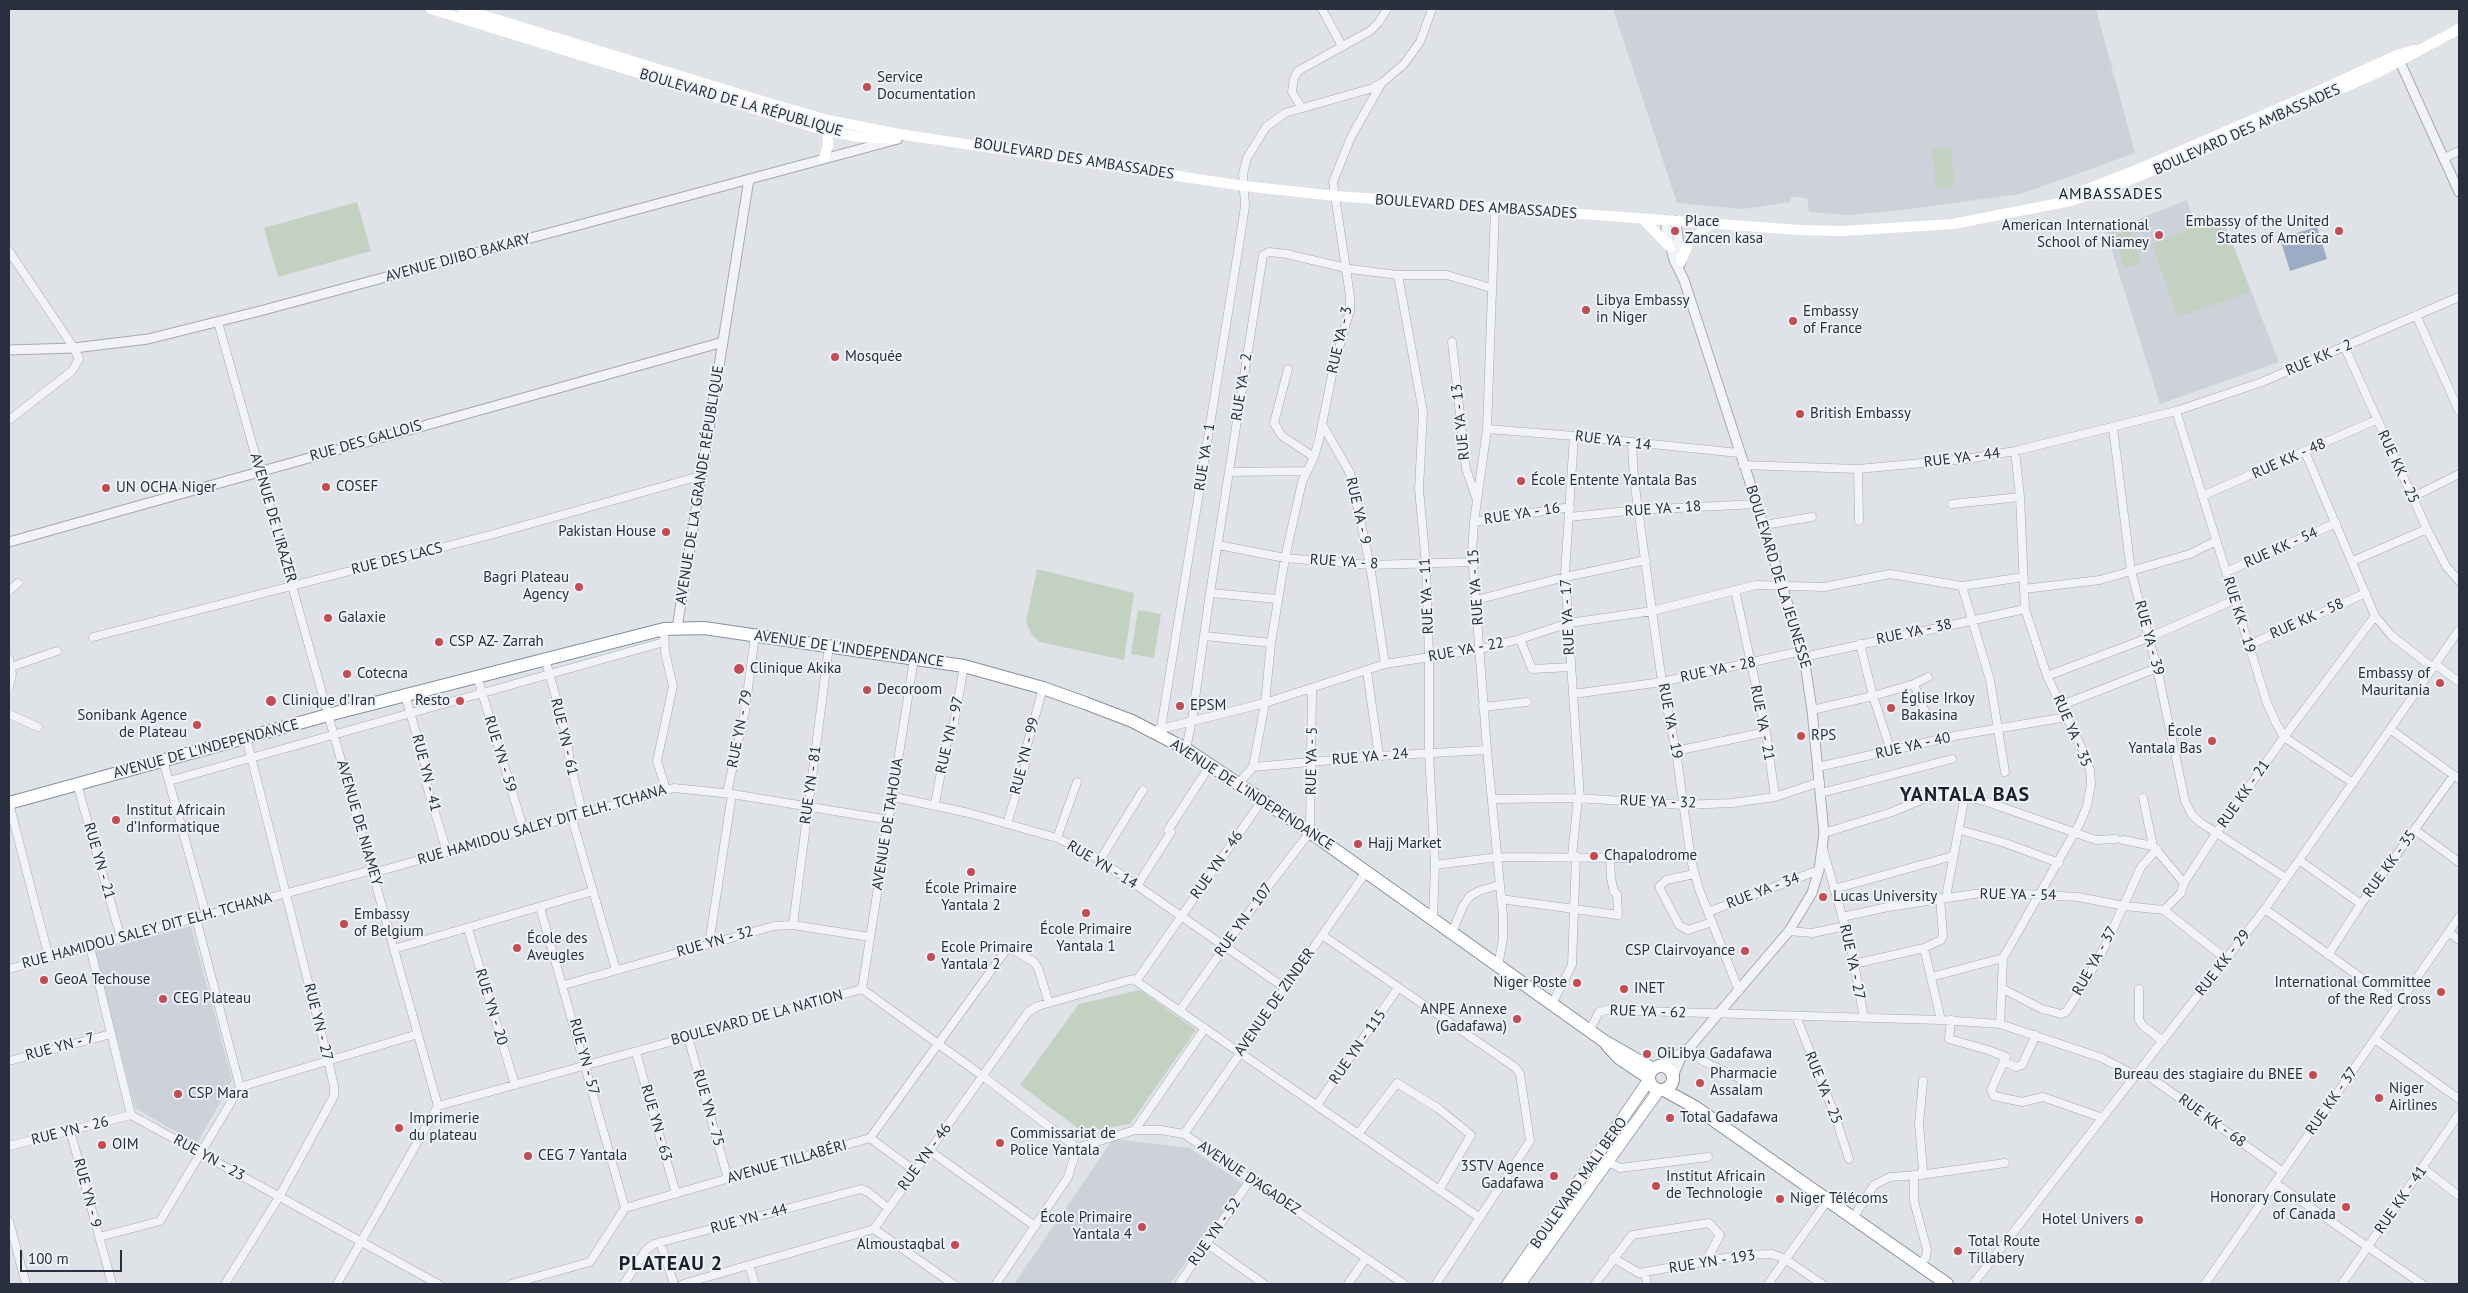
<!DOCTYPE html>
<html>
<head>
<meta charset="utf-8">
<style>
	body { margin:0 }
	#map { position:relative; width:2468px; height:1293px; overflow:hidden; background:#dfe2e7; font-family:"PT Sans",sans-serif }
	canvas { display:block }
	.frame { position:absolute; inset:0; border:10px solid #292f3e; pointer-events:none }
	.scale { position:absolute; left:20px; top:1250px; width:102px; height:22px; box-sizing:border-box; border:2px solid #292f3e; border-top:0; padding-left:6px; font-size:15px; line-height:18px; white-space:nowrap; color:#292f3e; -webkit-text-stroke:4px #eef1f5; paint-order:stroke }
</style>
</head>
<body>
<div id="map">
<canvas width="2468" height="1293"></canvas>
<div class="frame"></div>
<div class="scale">100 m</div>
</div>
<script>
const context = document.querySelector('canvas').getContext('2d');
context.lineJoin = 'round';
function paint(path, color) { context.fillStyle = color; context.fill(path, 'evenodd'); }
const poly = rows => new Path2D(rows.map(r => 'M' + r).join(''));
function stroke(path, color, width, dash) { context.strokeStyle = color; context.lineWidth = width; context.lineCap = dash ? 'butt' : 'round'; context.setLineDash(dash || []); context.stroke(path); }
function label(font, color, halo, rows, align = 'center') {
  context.font = font + ' "PT Sans",sans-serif'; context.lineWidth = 4; context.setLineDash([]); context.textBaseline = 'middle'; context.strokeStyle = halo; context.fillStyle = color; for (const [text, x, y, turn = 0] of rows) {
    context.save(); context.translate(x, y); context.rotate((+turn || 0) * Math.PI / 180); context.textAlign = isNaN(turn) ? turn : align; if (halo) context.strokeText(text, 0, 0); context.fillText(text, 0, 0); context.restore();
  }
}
const built = poly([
	[1613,9,2096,9,2135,153,2021,194,1902,210,1848,215,1809,212,1807,198,1791,197,1790,202,1743,209,1677,203],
	[2187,200,2196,227,2222,217,2279,362,2160,404,2106,232],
	[191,926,232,1080,197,1144,135,1108,94,952],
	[1113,1139,1190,1148,1243,1184,1170,1284,1014,1284]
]);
const green = poly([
	[1951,147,1954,187,1936,188,1932,149],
	[357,202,371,251,278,277,264,228],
	[2222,217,2251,292,2177,317,2152,244],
	[2130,230,2141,263,2124,268,2114,235],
	[1037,569,1134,593,1124,660,1040,642,1032,635,1026,622],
	[1138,610,1161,614,1154,658,1131,654],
	[1140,990,1196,1030,1130,1124,1083,1132,1020,1085,1079,1004]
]);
const water = poly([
	[2317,227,2327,259,2290,271,2280,238]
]);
const minor = poly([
	[1322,9,1342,46],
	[1301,107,1292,92,1294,78,1298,71,1370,31,1379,22,1387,9],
	[2444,158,2459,151],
	[1495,208,1487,429,1474,522,1472,553,1487,750,1503,916,1503,939,1498,966],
	[9,251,74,348,79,359,72,371,9,420],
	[1398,275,1423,412,1419,489,1426,565,1429,656,1429,753,1435,865,1433,919],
	[2416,315,2459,411],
	[218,322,438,1106],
	[1452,342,1466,469,1477,500],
	[2345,348,2427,529,2446,566,2459,581],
	[1288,369,1274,423,1282,436,1314,457],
	[2176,411,2267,703,2276,723,2284,737,2353,783],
	[1322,424,1350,473,1370,565,1385,664],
	[2113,428,2131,571,2157,668,2185,801,2192,815,2201,823,2286,878],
	[1487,429,1574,436,1739,453],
	[1574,436,1565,573,1580,798],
	[1632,444,1634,479,1652,611,1662,682,1676,751,1691,860,1699,889,1739,991],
	[2305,452,2375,616,2392,636,2433,668],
	[1743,465,1858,469,1966,459,2015,451,2176,411,2262,382,2459,297],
	[1858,469,1859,521],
	[1229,472,1307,471],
	[2202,496,2376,420],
	[2411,498,2459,474],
	[1952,504,2020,497],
	[1569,517,1638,510,1757,504],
	[1474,522,1570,507],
	[1764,525,1812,517],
	[1218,545,1285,558,1370,565,1472,562],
	[2353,561,2427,529],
	[2226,572,2336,523],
	[1962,586,1990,680,2005,772],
	[2024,589,2100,580,2190,554,2216,541],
	[1735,590,1766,732,1775,797],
	[9,591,18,583],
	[1210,593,1278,599],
	[1476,600,1565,577,1646,560],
	[664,629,665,652,673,686,657,761,666,789],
	[1205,636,1271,643],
	[93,637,494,534,700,476],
	[1520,639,1532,669,1571,667],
	[1860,644,1873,696,1891,751],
	[2249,645,2366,593],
	[1804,657,2025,609],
	[545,658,566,734,570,763,583,815],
	[9,659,12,674,9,687],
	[2435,664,2459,682],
	[11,667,57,651],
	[1367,671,1379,756],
	[477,676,524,831],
	[2047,676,2148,638,2234,600],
	[1914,684,1926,714],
	[1573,694,1662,682,1802,651],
	[405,695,425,764,427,786,447,852],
	[2062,705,2157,668],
	[1483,707,1527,702],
	[1812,710,1873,696,1914,684,1928,677],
	[9,714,38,727],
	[1161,728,1239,245,1245,206,1243,174,1247,158,1266,127,1285,113,1373,88,1383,82,1404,64,1420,42,1432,9],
	[2390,729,2459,779],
	[1153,731,1265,703,1385,664,1481,649,1520,639,1569,623,1652,611,1756,585,1824,587,1890,574,1962,586,2024,577],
	[1186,749,1192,720,1210,593,1263,255,1269,252,1287,254,1350,269,1398,275,1447,275,1491,288],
	[1676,751,1766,732],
	[163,760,206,915],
	[1253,767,1379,756,1487,750],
	[1818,767,1959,735,2067,717],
	[169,781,664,642],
	[1239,783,1253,767,1265,703,1271,643,1285,558,1302,482,1314,457,1319,440,1334,365,1350,310,1350,296,1333,182,1351,137,1381,84],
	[77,784,121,938],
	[727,793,745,711,755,635],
	[1821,793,1952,759],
	[894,797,969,813,1057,838,1080,849,1100,860,1285,988],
	[2143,798,2153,846,2184,883],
	[1493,799,1578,798,1683,805,1732,803,1775,797,1820,782],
	[9,803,49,958],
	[935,804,946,745,953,729,964,666],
	[572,819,616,970],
	[1007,824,1025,765,1026,749,1043,688],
	[1168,830,1211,764],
	[1960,830,2005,843,2059,863],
	[2415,830,2459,862],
	[1824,833,1892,812,1926,798,1952,793,1987,802,2096,840,2116,839],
	[1057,838,1077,782],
	[2123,840,2153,846],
	[1823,849,1851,947,1864,1018],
	[1572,856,1578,798],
	[1100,860,1143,790],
	[2299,860,2361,904],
	[1435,865,1498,857,1633,858],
	[373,873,674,788,732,794,889,820],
	[1694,874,1666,880,1659,887,1679,925,1688,930,1712,922],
	[1137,886,1171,832],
	[1834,889,1953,856],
	[1946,897,1965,795],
	[1501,899,1618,915,1617,894,1614,892,1611,878,1610,858],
	[540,907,625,1208],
	[2265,909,2399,1005],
	[1708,912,1819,870],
	[1842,917,1888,907,1987,892,2078,897,2125,906,2164,910],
	[793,925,829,646],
	[468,929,515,1085],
	[1789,931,1812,933,1846,926],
	[2449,932,2459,940],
	[1452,933,1463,906,1470,896,1479,891,1499,885],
	[1322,935,1516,1068,1520,1074,1530,1141,1436,1284],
	[709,944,732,794],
	[90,947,131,1115,438,1284],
	[1924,948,1941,1020],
	[394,949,593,891],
	[2328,955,2361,904,2454,775],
	[2226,959,2164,910,2181,893,2184,883,2217,832,2284,737,2375,616],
	[1854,964,1924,948,1941,940,1943,936,1940,898],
	[9,969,372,870],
	[1931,977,2003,958],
	[1137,980,1263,799],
	[564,985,774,926,793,925,870,937],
	[862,989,914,659],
	[862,989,984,1077,1077,1148],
	[2003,989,2042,1009,2061,1014,2066,1012,2085,983,2107,942,2141,867,2157,849],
	[2139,989,2139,1020,2143,1026,2163,1041],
	[1552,1004,1572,965,1576,856],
	[1180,1010,1260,897,1310,832,1312,689],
	[1796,1016,1835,1116,1849,1159],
	[1951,1020,1949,1039,1988,1050,2006,1057,1991,1090,1994,1096,2022,1102,2043,1097,2103,1118],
	[2000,1024,2003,958,2080,823,2087,806,2091,784,2090,770,2084,753,2047,676,2025,609,2020,497,2015,451],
	[1590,1030,1599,1012,1607,1010,1941,1020,2000,1024,2102,1058,2136,1076],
	[688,1037,728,1179],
	[2375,1039,2459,1099],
	[1690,1047,1697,1057,1705,1062,1749,1083],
	[636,1052,676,1194],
	[9,1061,111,1034],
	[2005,1062,2016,1067,2022,1065,2036,1035],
	[2140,1070,2283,1172],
	[240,1087,418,1034],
	[1317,1105,1398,988],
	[70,1130,112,1284],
	[1135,1130,1205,1028],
	[1184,1134,1366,872],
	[1358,1134,1397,1083,1439,1109,1471,1135,1439,1190],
	[870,1138,915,1171],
	[9,1146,131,1115],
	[1077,1148,1135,1130,1161,1130,1184,1134,1404,1284],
	[930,1151,1035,1226],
	[1598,1157,1620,1168,1708,1157],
	[2423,1168,2459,1196],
	[1914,1175,1914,1201,1927,1250,1926,1257,1920,1265],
	[1920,1175,2005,1163],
	[2275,1183,2422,1284],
	[1853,1218,1874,1185,1890,1177,1920,1175,1923,1170,1919,1124,1923,1081],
	[9,1221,26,1284],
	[874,1229,953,1284],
	[99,1237,160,1221,240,1087,196,918],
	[660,1242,674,1284],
	[1206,1243,1264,1284],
	[1613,1258,1639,1273,1742,1255,1772,1254,1785,1259,1822,1284],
	[749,1265,755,1284],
	[1645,1273,1647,1284],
	[225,1284,279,1197,334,1096,334,1086,328,1060,246,737],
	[337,1284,438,1106,862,989],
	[511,1284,590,1262,625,1208,870,1138,1006,950,1012,949,1034,962,1038,968,1049,1003],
	[624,1284,646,1250,654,1244,861,1189,868,1192,888,1208],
	[683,1284,874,1229,1028,1012,1038,1006,1133,979,1480,1218],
	[996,1284,1068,1177,1077,1148],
	[1179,1284,1251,1179],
	[1348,1284,1366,1258],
	[1595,1284,1632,1235,1709,1223,1720,1235,1705,1263],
	[1768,1284,1828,1200],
	[1973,1284,2265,909,2459,630],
	[2205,1284,2459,917],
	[2342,1284,2459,1114]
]);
const tertiary = poly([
	[2400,62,2459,192],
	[1676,221,1681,263],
	[9,350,74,348,148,339,260,311,898,139],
	[9,542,723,342],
	[677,628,749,179],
	[1662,1066,1690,1047,1789,931,1812,893,1819,870,1824,833,1812,710,1804,657,1757,504,1684,280,1674,260,1666,229,1666,220],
	[1673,1076,1683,1053]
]);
const secondary = poly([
	[431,9,826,131,859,137,894,139],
	[463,9,772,104,828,120,899,134,1244,186,1336,196,1800,230,1842,231,1953,224,2070,201,2102,191,2196,153,2377,73,2459,29],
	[824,158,828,145,827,125],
	[2080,192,2141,168,2296,101,2397,55,2414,50],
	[1643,219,1670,247],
	[1681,261,1689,242,1711,224]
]);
const primary = poly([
	[1508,1284,1649,1080],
	[1520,1284,1659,1090]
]);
const trunk = poly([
	[9,803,328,715,664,629,704,628,964,666,1043,688,1085,703,1132,721,1186,749,1310,832,1604,1041,1653,1069],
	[1607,1045,1619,1058,1649,1078],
	'1649 1078a12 12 0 1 1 24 0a12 12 0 1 1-24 0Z',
	[1664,1090,1695,1107,1947,1284]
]);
const markers = [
	[867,87,5,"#c54b53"],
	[1675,231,5,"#c54b53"],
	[2339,231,5,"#c54b53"],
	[2159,235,5,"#c54b53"],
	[1586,310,5,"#c54b53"],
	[1793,321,5,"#c54b53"],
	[835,357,5,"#c54b53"],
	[1800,414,5,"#c54b53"],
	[1521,481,5,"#c54b53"],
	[326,487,5,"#c54b53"],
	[106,488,5,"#c54b53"],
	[666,532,5,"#c54b53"],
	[579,587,5,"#c54b53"],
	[328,618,5,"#c54b53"],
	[439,642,5,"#c54b53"],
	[739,669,6,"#c54b53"],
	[347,674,5,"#c54b53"],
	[2440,683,5,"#c54b53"],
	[867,690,5,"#c54b53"],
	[271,701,6,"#c54b53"],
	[460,701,5,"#c54b53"],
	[1180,706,5,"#c54b53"],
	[1891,708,5,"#c54b53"],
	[197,725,5,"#c54b53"],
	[1801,736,5,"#c54b53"],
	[2212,741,5,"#c54b53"],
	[116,820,5,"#c54b53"],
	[1358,844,5,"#c54b53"],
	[1594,856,5,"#c54b53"],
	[971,872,5,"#c54b53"],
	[1823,897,5,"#c54b53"],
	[1086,913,5,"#c54b53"],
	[344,924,5,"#c54b53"],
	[517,948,5,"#c54b53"],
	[1745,951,5,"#c54b53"],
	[931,957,5,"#c54b53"],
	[44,980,5,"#c54b53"],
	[1577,983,5,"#c54b53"],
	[1624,989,5,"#c54b53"],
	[2441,992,5,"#c54b53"],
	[163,999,5,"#c54b53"],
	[1517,1019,5,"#c54b53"],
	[1647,1054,5,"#c54b53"],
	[2313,1075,5,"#c54b53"],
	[1700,1083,5,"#c54b53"],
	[178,1094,5,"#c54b53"],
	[2379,1098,5,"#c54b53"],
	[1670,1118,5,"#c54b53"],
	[399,1128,5,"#c54b53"],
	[1000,1143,5,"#c54b53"],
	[102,1145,5,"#c54b53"],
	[528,1156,5,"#c54b53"],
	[1554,1176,5,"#c54b53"],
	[1656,1186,5,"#c54b53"],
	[1780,1199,5,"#c54b53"],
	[2346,1207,5,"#c54b53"],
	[2139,1220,5,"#c54b53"],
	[1142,1227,5,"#c54b53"],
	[955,1245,5,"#c54b53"],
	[1958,1251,5,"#c54b53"]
];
const poiNames = [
	["Service",877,78],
	["Documentation",877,95],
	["Place",1685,222],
	["Zancen kasa",1685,239],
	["Embassy of the United",2329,222,"right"],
	["States of America",2329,239,"right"],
	["American International",2149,226,"right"],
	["School of Niamey",2149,243,"right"],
	["Libya Embassy",1596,301],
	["in Niger",1596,318],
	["Embassy",1803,312],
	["of France",1803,329],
	["Mosquée",845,357],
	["British Embassy",1810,414],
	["École Entente Yantala Bas",1531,481],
	["COSEF",336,487],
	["UN OCHA Niger",116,488],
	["Pakistan House",656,532,"right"],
	["Bagri Plateau",569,578,"right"],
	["Agency",569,595,"right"],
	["Galaxie",338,618],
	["CSP AZ- Zarrah",449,642],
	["Clinique Akika",750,669],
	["Cotecna",357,674],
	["Embassy of",2430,674,"right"],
	["Mauritania",2430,691,"right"],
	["Decoroom",877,690],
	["Église Irkoy",1901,699],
	["Bakasina",1901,716],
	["Clinique d'Iran",282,701],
	["Resto",450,701,"right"],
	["EPSM",1190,706],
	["Sonibank Agence",187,716,"right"],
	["de Plateau",187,733,"right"],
	["École",2202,732,"right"],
	["Yantala Bas",2202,749,"right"],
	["RPS",1811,736],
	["Institut Africain",126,811],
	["d’Informatique",126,828],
	["Hajj Market",1368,844],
	["Chapalodrome",1604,856],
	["École Primaire",971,889,"center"],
	["Yantala 2",971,906,"center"],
	["Lucas University",1833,897],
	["Embassy",354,915],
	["of Belgium",354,932],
	["École Primaire",1086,930,"center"],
	["Yantala 1",1086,947,"center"],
	["École des",527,939],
	["Aveugles",527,956],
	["Ecole Primaire",941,948],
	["Yantala 2",941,965],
	["CSP Clairvoyance",1735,951,"right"],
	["GeoA Techouse",54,980],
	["Niger Poste",1567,983,"right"],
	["International Committee",2431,983,"right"],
	["of the Red Cross",2431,1000,"right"],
	["INET",1634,989],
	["CEG Plateau",173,999],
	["ANPE Annexe",1507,1010,"right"],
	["(Gadafawa)",1507,1027,"right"],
	["OiLibya Gadafawa",1657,1054],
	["Pharmacie",1710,1074],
	["Assalam",1710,1091],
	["Bureau des stagiaire du BNEE",2303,1075,"right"],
	["Niger",2389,1089],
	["Airlines",2389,1106],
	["CSP Mara",188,1094],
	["Total Gadafawa",1680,1118],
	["Imprimerie",409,1119],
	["du plateau",409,1136],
	["Commissariat de",1010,1134],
	["Police Yantala",1010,1151],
	["OIM",112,1145],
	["CEG 7 Yantala",538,1156],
	["3STV Agence",1544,1167,"right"],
	["Gadafawa",1544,1184,"right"],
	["Institut Africain",1666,1177],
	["de Technologie",1666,1194],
	["Honorary Consulate",2336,1198,"right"],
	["of Canada",2336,1215,"right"],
	["Niger Télécoms",1790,1199],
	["École Primaire",1132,1218,"right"],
	["Yantala 4",1132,1235,"right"],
	["Hotel Univers",2129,1220,"right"],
	["Total Route",1968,1242],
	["Tillabery",1968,1259],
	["Almoustaqbal",945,1245,"right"]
];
const streetNames = [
	["BOULEVARD DE LA RÉPUBLIQUE",741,103,16],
	["BOULEVARD DES AMBASSADES",2247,130,-24],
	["BOULEVARD DES AMBASSADES",1074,159,9],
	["BOULEVARD DES AMBASSADES",1476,207,4],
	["AVENUE DJIBO BAKARY",458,258,-15],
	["RUE YA - 3",1340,340,-77],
	["RUE KK - 2",2319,358,-23],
	["RUE YA - 2",1242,387,-81],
	["RUE YA - 13",1461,422,-96],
	["RUE DES GALLOIS",366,441,-16],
	["RUE YA - 14",1613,441,7],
	["RUE YA - 1",1205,457,-81],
	["RUE YA - 44",1962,458,-7],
	["RUE KK - 48",2289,459,-24],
	["RUE KK - 25",2398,467,65],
	["AVENUE DE LA GRANDE RÉPUBLIQUE",700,485,-81],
	["RUE YA - 18",1663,509,-4],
	["RUE YA - 9",1358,511,77],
	["RUE YA - 16",1522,514,-9],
	["AVENUE DE L'IRAZER",273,518,74],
	["RUE KK - 54",2281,548,-24],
	["RUE DES LACS",397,559,-14],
	["RUE YA - 8",1344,562,4],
	["BOULEVARD DE LA JEUNESSE",1778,577,73],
	["RUE YA - 15",1476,587,-94],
	["RUE YA - 11",1427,596,-93],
	["RUE KK - 19",2239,615,73],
	["RUE YA - 17",1568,617,-93],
	["RUE KK - 58",2307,619,-24],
	["RUE YA - 38",1914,632,-12],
	["RUE YA - 39",2149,638,75],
	["AVENUE DE L'INDEPENDANCE",849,649,8],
	["RUE YA - 22",1466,650,-11],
	["RUE YA - 28",1718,670,-12],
	["RUE YA - 19",1670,721,79],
	["RUE YA - 21",1762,723,79],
	["RUE YN - 79",740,729,-79],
	["RUE YA - 35",2072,731,67],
	["RUE YN - 97",950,735,-77],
	["RUE YN - 61",564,737,77],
	["RUE YA - 40",1913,746,-13],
	["AVENUE DE L'INDEPENDANCE",206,749,-15],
	["RUE YN - 59",500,754,73],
	["RUE YN - 99",1025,756,-76],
	["RUE YA - 24",1370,757,-5],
	["RUE YA - 5",1312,761,-89],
	["RUE YN - 41",426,773,76],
	["RUE YN - 81",811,785,-82],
	["RUE KK - 21",2244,794,-55],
	["AVENUE DE L'INDEPENDANCE",1252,795,33],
	["RUE YA - 32",1658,802,2],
	["AVENUE DE NIAMEY",359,823,74],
	["AVENUE DE TAHOUA",888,824,-81],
	["RUE HAMIDOU SALEY DIT ELH. TCHANA",542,825,-16],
	["RUE YN - 21",99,861,74],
	["RUE KK - 35",2390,864,-54],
	["RUE YN - 14",1102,865,31],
	["RUE YN - 46",1217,865,-55],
	["RUE YA - 34",1763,891,-21],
	["RUE YA - 54",2018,895,1],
	["RUE YN - 107",1244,920,-54],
	["RUE HAMIDOU SALEY DIT ELH. TCHANA",147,931,-15],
	["RUE YN - 32",715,942,-16],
	["RUE YA - 37",2095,961,-61],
	["RUE YA - 27",1852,962,78],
	["RUE KK - 29",2223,963,-52],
	["AVENUE DE ZINDER",1275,1002,-55],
	["RUE YN - 20",491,1007,73],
	["RUE YA - 62",1648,1012,2],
	["BOULEVARD DE LA NATION",757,1018,-15],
	["RUE YN - 27",318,1022,76],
	["RUE YN - 7",60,1047,-15],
	["RUE YN - 115",1358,1047,-55],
	["RUE YN - 57",584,1057,75],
	["RUE YA - 25",1823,1088,68],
	["RUE KK - 37",2332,1101,-55],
	["RUE YN - 75",708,1108,74],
	["RUE KK - 68",2212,1121,36],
	["RUE YN - 63",656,1123,74],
	["RUE YN - 26",70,1131,-14],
	["RUE YN - 46",925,1157,-54],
	["RUE YN - 23",209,1158,29],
	["AVENUE TILLABÉRI",787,1162,-16],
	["AVENUE D'AGADEZ",1249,1178,34],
	["BOULEVARD MALI BERO",1579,1183,-55],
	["RUE YN - 9",87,1193,75],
	["RUE KK - 41",2401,1200,-55],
	["RUE YN - 44",749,1219,-15],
	["RUE YN - 52",1215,1232,-55],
	["RUE YN - 193",1712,1262,-9]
];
const neighbourhoodNames = [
	["AMBASSADES",2111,194]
];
const districtNames = [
	["YANTALA BAS",1965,795],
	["PLATEAU 2",671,1264]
];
paint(built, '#cdd1d9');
paint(green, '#c3d1c1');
paint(water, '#9cacc5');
stroke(minor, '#a5a9b1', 9);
stroke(tertiary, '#a5a9b1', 11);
stroke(primary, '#9fa5b2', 13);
stroke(trunk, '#878e9d', 14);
stroke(minor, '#f2f3f6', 8);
stroke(tertiary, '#f2f3f6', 9);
stroke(secondary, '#fff', 10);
stroke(primary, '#fff', 11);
stroke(trunk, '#fff', 12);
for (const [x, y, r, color] of markers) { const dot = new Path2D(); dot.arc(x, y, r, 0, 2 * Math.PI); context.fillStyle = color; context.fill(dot); stroke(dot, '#eef1f5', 2); }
label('15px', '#292f3e', '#eef1f5', poiNames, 'left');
label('15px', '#292f3e', '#eef1f5', streetNames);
context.letterSpacing = '1px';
label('16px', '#1b202e', '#eef1f5', neighbourhoodNames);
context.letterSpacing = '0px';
context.letterSpacing = '1px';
label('bold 20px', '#1b202e', '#eef1f5', districtNames);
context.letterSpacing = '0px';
</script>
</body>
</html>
